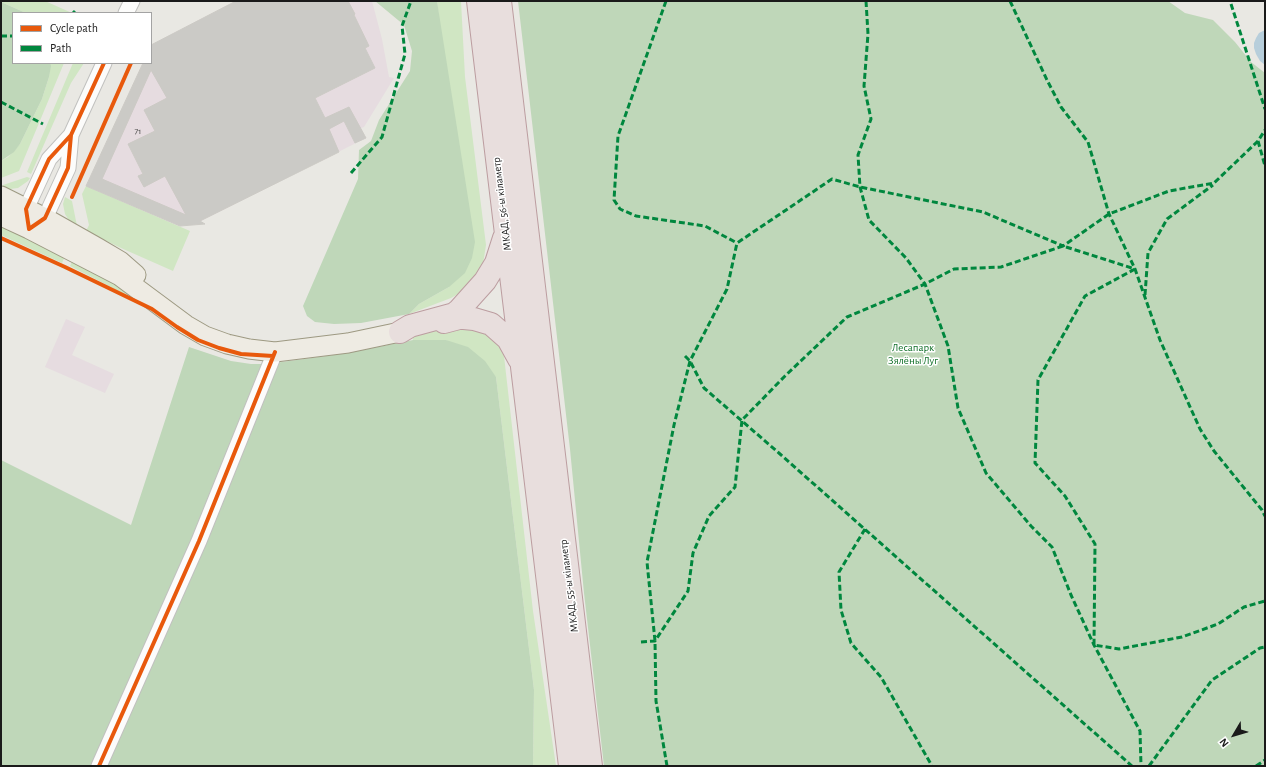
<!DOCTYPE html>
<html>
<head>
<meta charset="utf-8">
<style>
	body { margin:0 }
	#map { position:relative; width:1266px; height:767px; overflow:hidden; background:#e9e8e3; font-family:"Alegreya Sans",sans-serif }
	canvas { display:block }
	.frame { position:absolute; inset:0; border:2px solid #1a1a1a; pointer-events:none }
	.legend { position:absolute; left:12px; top:12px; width:140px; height:52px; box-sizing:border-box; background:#fff; border:1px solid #a3a3a3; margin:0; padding:5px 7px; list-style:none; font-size:12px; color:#1a1a1a }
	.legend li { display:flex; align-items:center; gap:8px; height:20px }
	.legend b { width:20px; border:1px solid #a3a3a3 }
	.north { position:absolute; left:1214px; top:715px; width:40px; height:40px; -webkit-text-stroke:3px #fff; paint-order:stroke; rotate:232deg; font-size:11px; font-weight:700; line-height:16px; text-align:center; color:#1a1a1a }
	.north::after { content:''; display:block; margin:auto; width:14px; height:18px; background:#1a1a1a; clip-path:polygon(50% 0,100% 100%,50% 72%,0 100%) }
</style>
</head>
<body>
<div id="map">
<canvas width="1266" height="767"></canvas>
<div class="frame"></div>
<ul class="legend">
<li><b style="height:5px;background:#e8590c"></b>Cycle path</li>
<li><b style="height:5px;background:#00873e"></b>Path</li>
</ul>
<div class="north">N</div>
</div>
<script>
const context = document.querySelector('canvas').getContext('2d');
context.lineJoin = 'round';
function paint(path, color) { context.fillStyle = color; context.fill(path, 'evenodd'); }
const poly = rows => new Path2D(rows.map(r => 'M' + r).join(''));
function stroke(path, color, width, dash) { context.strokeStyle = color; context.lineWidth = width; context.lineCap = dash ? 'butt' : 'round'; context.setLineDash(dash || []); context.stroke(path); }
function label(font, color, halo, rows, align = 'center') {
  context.font = font + ' "Alegreya Sans",sans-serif'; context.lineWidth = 3; context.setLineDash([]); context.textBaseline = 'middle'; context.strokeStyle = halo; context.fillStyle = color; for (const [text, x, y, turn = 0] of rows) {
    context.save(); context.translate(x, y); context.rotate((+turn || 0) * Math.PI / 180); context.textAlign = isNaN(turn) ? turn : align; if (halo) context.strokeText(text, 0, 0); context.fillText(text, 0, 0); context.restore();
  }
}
const industrial = poly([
	[236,1,372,1,382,39,389,77,394,78,364,127,361,128,366,138,193,225,86,186,143,63,151,63,151,45],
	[66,319,85,327,72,355,114,374,105,393,45,367]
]);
const grass = poly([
	[1,1,45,1,72,13,26,13,1,2],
	[437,1,461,1,465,77,486,245,483,264,475,279,465,290,451,298,409,314,419,304,449,287,439,18],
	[50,63,64,63,19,171,1,178,1,161,8,157,20,144,42,99,49,77],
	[73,63,84,63,71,83,31,174,27,172],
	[27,177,30,178,28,181,18,188,10,189,2,187,3,185],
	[86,186,190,231,173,271,121,248,86,231,89,225,82,194],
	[65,197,72,201,77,226,70,222,65,214,63,204],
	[1,226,67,251,62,263,1,235],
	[75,255,140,302,70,266],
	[467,321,499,340,504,356,533,611,556,766,533,766,534,690,496,377,446,340,413,340,412,336]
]);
const forest = poly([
	[375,1,437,1,475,242,472,258,465,273,449,287,419,304,409,314,361,323,334,324,315,322,307,316,303,306,358,179,359,150,371,141,379,120,410,71,412,51,404,25],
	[518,1,1168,1,1185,13,1213,20,1235,42,1251,62,1265,73,1265,137,1264,146,1265,175,1265,766,604,766,584,593,570,449],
	[1,2,26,13,13,13,13,63,50,63,51,66,49,77,42,99,20,144,14,152,1,161],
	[413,340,446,340,468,347,485,361,496,377,534,690,533,766,1,766,1,460,131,525,189,347,231,361,251,364,267,364,348,353]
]);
const water = poly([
	[1265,30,1265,65,1260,61,1256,54,1254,48,1254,43,1256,38,1259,33]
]);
const building = poly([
	[236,1,348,1,355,14,354,15,369,46,365,48,375,68,315,98,325,118,349,107,366,138,355,143,344,121,329,129,339,152,200,221,205,224,180,226,86,186,143,63,151,63,151,45,236,1],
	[151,70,167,98,144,110,155,131,128,144,143,174,138,176,144,187,165,176,186,215,102,179,151,70]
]);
const minor = poly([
	[126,13,132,1],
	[71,135,68,168,45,218,29,229,26,209,49,159,71,135,104,63],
	[99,766,199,541,275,352]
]);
const major = poly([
	[1,196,45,218,98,248,120,261,136,275],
	[1,216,29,229,120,276,186,325,205,336,227,344,249,349,275,352,348,343,400,332]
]);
const highway = poly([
	[478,1,570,766],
	[500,1,591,766],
	[444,322,459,318,464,318,474,319,491,324,508,339,519,359],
	[400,332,410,326,454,314,459,310,485,281,496,263,504,238]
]);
const quiet = poly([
	[666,1,618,136,614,200,620,209,636,216,705,226,737,243],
	[866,1,868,34,864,86,871,119,858,155,860,187,869,220,906,258,925,284,948,346,958,408,986,473,1031,526,1052,547,1071,595,1094,645,1140,731,1141,766],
	[1010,1,1047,80,1061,107,1088,142,1109,214,1135,269,1160,340,1200,429,1214,451,1262,510,1265,516],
	[1231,4,1265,109],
	[73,13,75,11],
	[1,36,13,36],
	[1,102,43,124],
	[1258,141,1265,166],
	[351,173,382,137,405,54,402,26,411,1],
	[1135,269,1085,296,1038,380,1035,463,1065,496,1095,544,1094,645,1119,649,1182,637,1218,624,1244,607,1265,601],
	[1145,295,1148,253,1167,219,1213,185],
	[685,356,690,361,704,388,780,454,1132,766],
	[865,529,839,572,841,610,851,643,881,677,932,766],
	[641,642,655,641,688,591,693,553,709,516,735,487,742,420,785,376,847,317,925,284,954,269,1001,267,1063,246,1135,269],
	[667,766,656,701,655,641,647,562,674,425,690,361,727,289,737,243,832,179,860,187,983,212,1063,246,1109,214,1169,191,1214,183,1258,141,1265,130],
	[1149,766,1212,680,1260,648,1265,647],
	[1256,766,1265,760]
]);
const cycleway = poly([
	[71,135,68,168,45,218,29,229,26,209,49,159,71,135,104,63],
	[72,197,131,63],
	[1,238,65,267,152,309,177,327,198,340,219,348,241,354,273,356],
	[99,766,199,541,275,352]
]);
const numberNames = [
	["71",138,131]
];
const streetNames = [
	["МКАД, 56-ы кіламетр",502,204,-97],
	["МКАД, 55-ы кіламетр",569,586,-97]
];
const parkNames = [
	["Лесапарк",913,348],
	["Зялёны Луг",913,361]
];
paint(industrial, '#e6dce0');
paint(grass, '#d0e6c3');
paint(forest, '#bfd7b9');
paint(water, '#b7cedb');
paint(building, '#cbcac6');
stroke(building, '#cccac5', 1);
stroke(minor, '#c1c1bf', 17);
stroke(major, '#9d9982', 21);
stroke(highway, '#bc9da0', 24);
stroke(minor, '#fcfcfb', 15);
stroke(major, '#eeebe3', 19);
stroke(highway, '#e8dedd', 22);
stroke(quiet, '#00873e', 3, [6, 3]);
stroke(cycleway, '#e8590c', 4);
label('9px', '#464645', null, numberNames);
label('11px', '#1a1a1a', '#fff', streetNames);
label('11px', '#117029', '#fff', parkNames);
</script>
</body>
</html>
